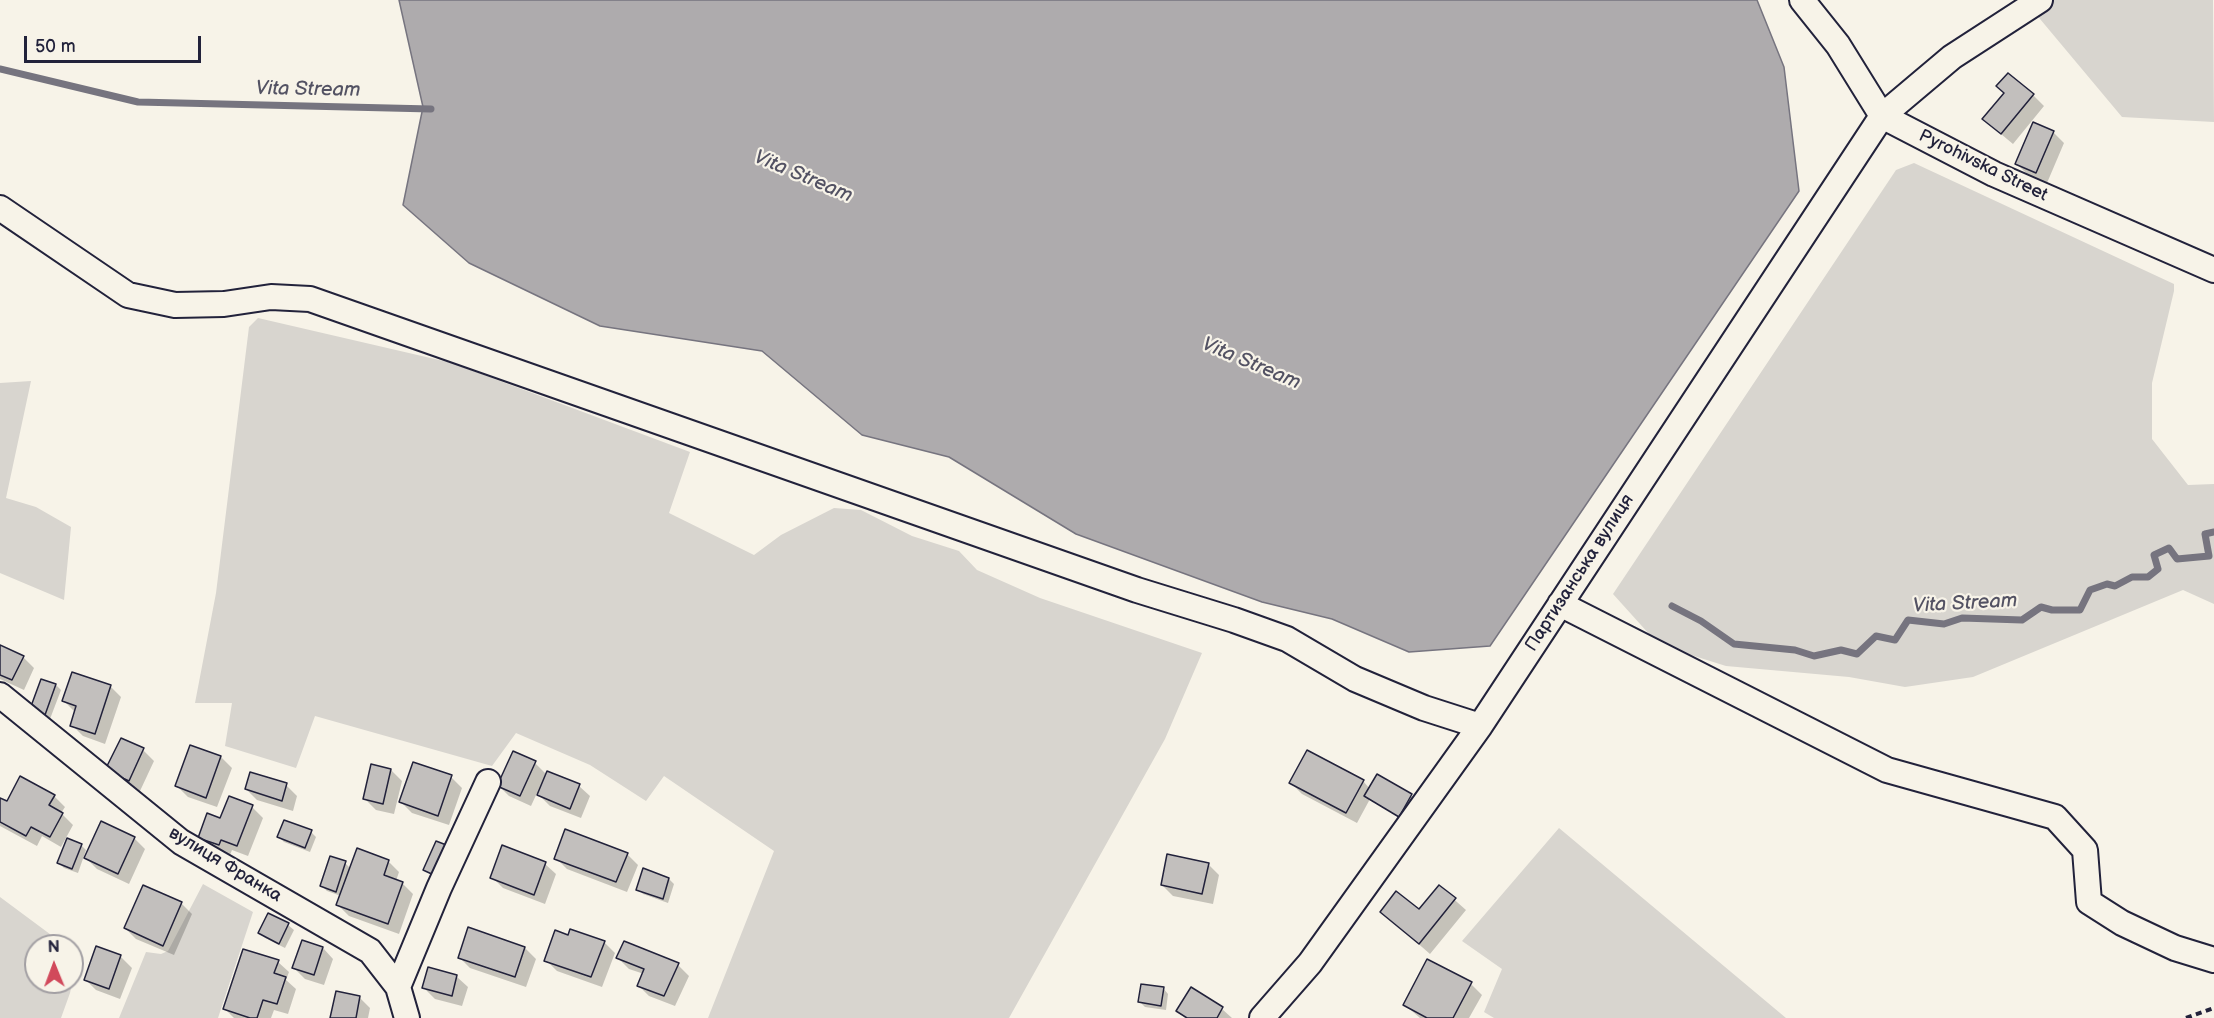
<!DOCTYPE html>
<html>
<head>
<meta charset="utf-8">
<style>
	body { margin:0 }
	#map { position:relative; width:2214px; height:1018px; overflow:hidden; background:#f7f3e8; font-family:"Balsamiq Sans",sans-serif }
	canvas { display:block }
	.north { position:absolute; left:24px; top:934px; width:60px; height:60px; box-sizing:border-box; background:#f7f3e8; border:2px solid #a29fa3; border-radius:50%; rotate:359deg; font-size:16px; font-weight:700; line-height:24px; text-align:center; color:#22223b }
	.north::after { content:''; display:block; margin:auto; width:21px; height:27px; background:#d1495b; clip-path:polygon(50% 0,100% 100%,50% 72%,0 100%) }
	.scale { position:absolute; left:24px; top:36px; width:177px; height:27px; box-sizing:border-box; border:3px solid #22223b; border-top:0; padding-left:8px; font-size:18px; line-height:21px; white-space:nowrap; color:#22223b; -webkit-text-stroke:4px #f7f3e8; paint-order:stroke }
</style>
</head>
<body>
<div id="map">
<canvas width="2214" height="1018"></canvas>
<div class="north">N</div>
<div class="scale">50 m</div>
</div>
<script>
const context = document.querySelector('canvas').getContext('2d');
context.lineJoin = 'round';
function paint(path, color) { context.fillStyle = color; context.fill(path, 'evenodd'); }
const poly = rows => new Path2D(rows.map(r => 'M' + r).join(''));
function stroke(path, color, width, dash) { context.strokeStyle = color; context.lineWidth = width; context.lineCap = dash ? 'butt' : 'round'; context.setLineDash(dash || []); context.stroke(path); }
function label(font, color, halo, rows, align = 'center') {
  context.font = font + ' "Balsamiq Sans",sans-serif'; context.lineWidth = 4.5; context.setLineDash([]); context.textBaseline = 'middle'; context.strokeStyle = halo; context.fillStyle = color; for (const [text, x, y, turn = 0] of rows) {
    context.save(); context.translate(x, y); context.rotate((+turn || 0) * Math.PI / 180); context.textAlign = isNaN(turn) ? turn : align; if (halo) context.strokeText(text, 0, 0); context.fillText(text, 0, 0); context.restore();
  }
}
const green = poly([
	[2040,0,2213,0,2214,122,2122,117,2030,7],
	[1914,163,2174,284,2174,291,2152,383,2152,439,2188,485,2214,484,2214,604,2183,590,1973,677,1905,687,1849,677,1726,666,1659,645,1613,594,1896,170],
	[258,318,452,363,690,452,669,513,754,555,781,535,834,508,861,510,912,536,959,551,977,570,1040,598,1202,653,1165,739,1009,1018,708,1018,774,851,664,776,646,801,590,765,516,733,492,766,315,716,296,768,225,746,232,703,195,703,216,593,249,327],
	[31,381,6,498,36,507,71,527,64,600,0,573,0,383],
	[1559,828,1786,1018,1494,1018,1484,1012,1502,969,1462,941],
	[203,884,253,912,218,1018,119,1018,146,952,161,954,168,951],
	[0,897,66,946,36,946,36,982,72,982,72,950,78,954,70,993,61,1018,0,1018]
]);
const water = poly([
	[399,0,1757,0,1784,67,1799,191,1490,646,1409,652,1332,619,1262,602,1076,534,949,457,862,435,762,351,600,326,469,263,403,205,423,107,399,0]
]);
const shadow = poly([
	[2005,93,2033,95,2044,106,2013,144,1995,129],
	[2053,132,2064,143,2047,183,2028,175,2017,164],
	[0,646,23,657,34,668,24,690,0,679],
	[56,685,61,690,50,719,37,714],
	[110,686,121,697,105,744,83,736,72,725,75,712,64,701],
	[191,747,221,757,232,768,217,807,188,797,177,786],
	[143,750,154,761,140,791,118,781,107,770],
	[535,763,547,775,579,786,590,796,581,818,550,806,537,793,531,806,509,796,498,785],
	[391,770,402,781,394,814,376,810,365,799],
	[1378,776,1417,800,1405,820,1370,799,1357,823,1302,794,1291,783,1363,781,1370,789],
	[451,777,462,788,449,825,412,813,401,802],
	[286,785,297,796,293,811,257,800,246,789],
	[54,796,65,807,61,813,73,825,61,847,42,836,37,846,0,826,0,799,7,803],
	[252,807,263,818,248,856,232,850,230,855,210,848,200,837,221,820],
	[311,832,316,837,310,852,284,842,279,837],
	[134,838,145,849,129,884,97,869,86,858],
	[81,845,86,850,78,873,64,868,59,863],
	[627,854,638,865,627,892,567,869,556,858],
	[388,861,399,872,396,881,402,883,413,894,399,934,349,916,338,905,341,896,327,891,322,886,345,863,351,869],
	[545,864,556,874,545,904,503,888,492,877],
	[1208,864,1219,875,1213,904,1173,896,1162,885],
	[669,879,674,884,668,903,643,894,638,889],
	[144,887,181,903,192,914,174,955,136,939,125,928],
	[1440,887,1466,910,1430,954,1382,912,1419,912],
	[269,915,288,925,294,930,285,948,265,938,260,933],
	[469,929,525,948,536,959,526,987,470,968,459,957],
	[604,942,615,953,602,987,557,971,546,960],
	[97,948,121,957,132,968,120,999,96,990,85,979],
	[323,948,333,959,324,985,305,979,294,968],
	[618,958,678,965,689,976,675,1006,649,996,638,985,644,974,629,969],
	[278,962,289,972,286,980,296,989,288,1014,274,1010,271,1018,234,1018,225,1009],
	[429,969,457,977,468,987,462,1006,435,999,424,988],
	[1471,984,1482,995,1469,1018,1420,1018,1405,1005],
	[1163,988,1168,994,1166,1010,1145,1007,1140,1002],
	[1191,989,1222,1009,1232,1018,1185,1018,1178,1011],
	[359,997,370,1008,368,1018,332,1018]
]);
const stream = poly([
	[0,69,138,102,431,109],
	[1672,606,1701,621,1734,644,1795,650,1814,656,1841,650,1857,654,1876,636,1895,640,1908,620,1944,624,1962,618,2022,620,2041,607,2052,610,2080,610,2090,590,2107,584,2115,586,2132,577,2148,577,2158,569,2154,555,2169,548,2177,559,2209,556,2205,534,2214,532]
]);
const building = poly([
	[2008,73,2034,94,2001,134,1982,119,2004,93,1996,86,2008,73],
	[2033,122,2054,131,2036,173,2015,164,2033,122],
	[0,645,24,656,12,680,0,675,0,645],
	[72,672,111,685,95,734,70,726,76,706,62,701,72,672],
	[41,679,56,684,45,715,30,709,41,679],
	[121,738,144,748,129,781,105,770,121,738],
	[190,745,221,756,206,798,175,786,190,745],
	[1307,750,1364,780,1346,813,1289,783,1307,750],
	[513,751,536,761,520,796,497,786,513,751],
	[413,762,452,775,438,816,399,802,413,762],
	[371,764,391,769,383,804,363,799,371,764],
	[547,771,580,784,570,809,537,795,547,771],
	[250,772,287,783,282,801,245,789,250,772],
	[1377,774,1412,794,1399,817,1364,796,1377,774],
	[20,776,55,795,49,805,63,813,50,837,31,827,26,836,0,822,0,798,7,801,20,776],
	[229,796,253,805,237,846,221,840,219,845,198,838,207,813,220,818,229,796],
	[284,820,312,830,305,848,277,837,284,820],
	[101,821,135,837,118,874,84,858,101,821],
	[565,829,628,853,616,882,554,859,565,829],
	[67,838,82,844,72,869,57,863,67,838],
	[436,841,449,846,436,876,423,870,436,841],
	[502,845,546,862,534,895,490,878,502,845],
	[357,848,389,860,384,875,403,882,388,924,336,905,357,848],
	[1167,854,1209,863,1202,894,1161,885,1167,854],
	[330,856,346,861,336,892,320,886,330,856],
	[643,868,669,878,663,899,636,890,643,868],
	[143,885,182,902,163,946,124,928,143,885],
	[1439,885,1456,898,1419,944,1380,912,1396,891,1419,909,1439,885],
	[268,913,289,923,279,944,258,933,268,913],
	[468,927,525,947,515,977,458,958,468,927],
	[570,929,605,941,591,977,544,961,555,930,568,935,570,929],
	[302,940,323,947,314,975,292,968,302,940],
	[624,941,679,963,664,996,637,986,644,969,616,958,624,941],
	[96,946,121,955,109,989,84,980,96,946],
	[243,949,279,960,274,973,286,977,277,1004,263,1000,257,1018,250,1018,223,1009,243,949],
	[1427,959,1472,982,1453,1018,1427,1018,1403,1005,1427,959],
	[428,967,457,975,452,996,422,988,428,967],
	[1141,984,1164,987,1161,1006,1138,1002,1141,984],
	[1191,987,1223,1007,1217,1018,1187,1018,1176,1011,1191,987],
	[336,991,360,996,356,1018,330,1018,336,991]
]);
const path = poly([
	[2186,1018,2214,1008]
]);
const minor = poly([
	[1802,0,1838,45,1882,116,1994,174,2214,270],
	[0,208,128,295,175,305,224,304,271,297,310,299,1137,590,1234,620,1287,639,1355,679,1424,708,1480,726],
	[1560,604,1887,770,2055,817,2085,850,2089,902,2122,923,2175,948,2214,960],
	[0,695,181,842,370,951,398,987,407,1018],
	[398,987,439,888,488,782],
	[1262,1018,1310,963,1480,726,1882,116,1952,57,2040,0]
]);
const streetNames = [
	["Pyrohivska Street",1983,166,26],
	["Партизанська вулиця",1580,573,-57],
	["вулиця Франка",225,865,31]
];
const waterNames = [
	["Vita Stream",308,90,1],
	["Vita Stream",803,177,23],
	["Vita Stream",1251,364,23],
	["Vita Stream",1965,604,-3]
];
paint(green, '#d8d5cf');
paint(water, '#aeabad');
stroke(water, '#76747f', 1.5);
paint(shadow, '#0003');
stroke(stream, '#76747f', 7);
paint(building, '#c2bfbd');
stroke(building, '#22223b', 1.5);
stroke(minor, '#22223b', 28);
stroke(path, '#22223b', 4, [6, 4.5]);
stroke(minor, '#f7f3e8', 24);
label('18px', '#22223b', '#f7f3e8', streetNames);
label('italic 20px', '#535263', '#f7f3e8', waterNames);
</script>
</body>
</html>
